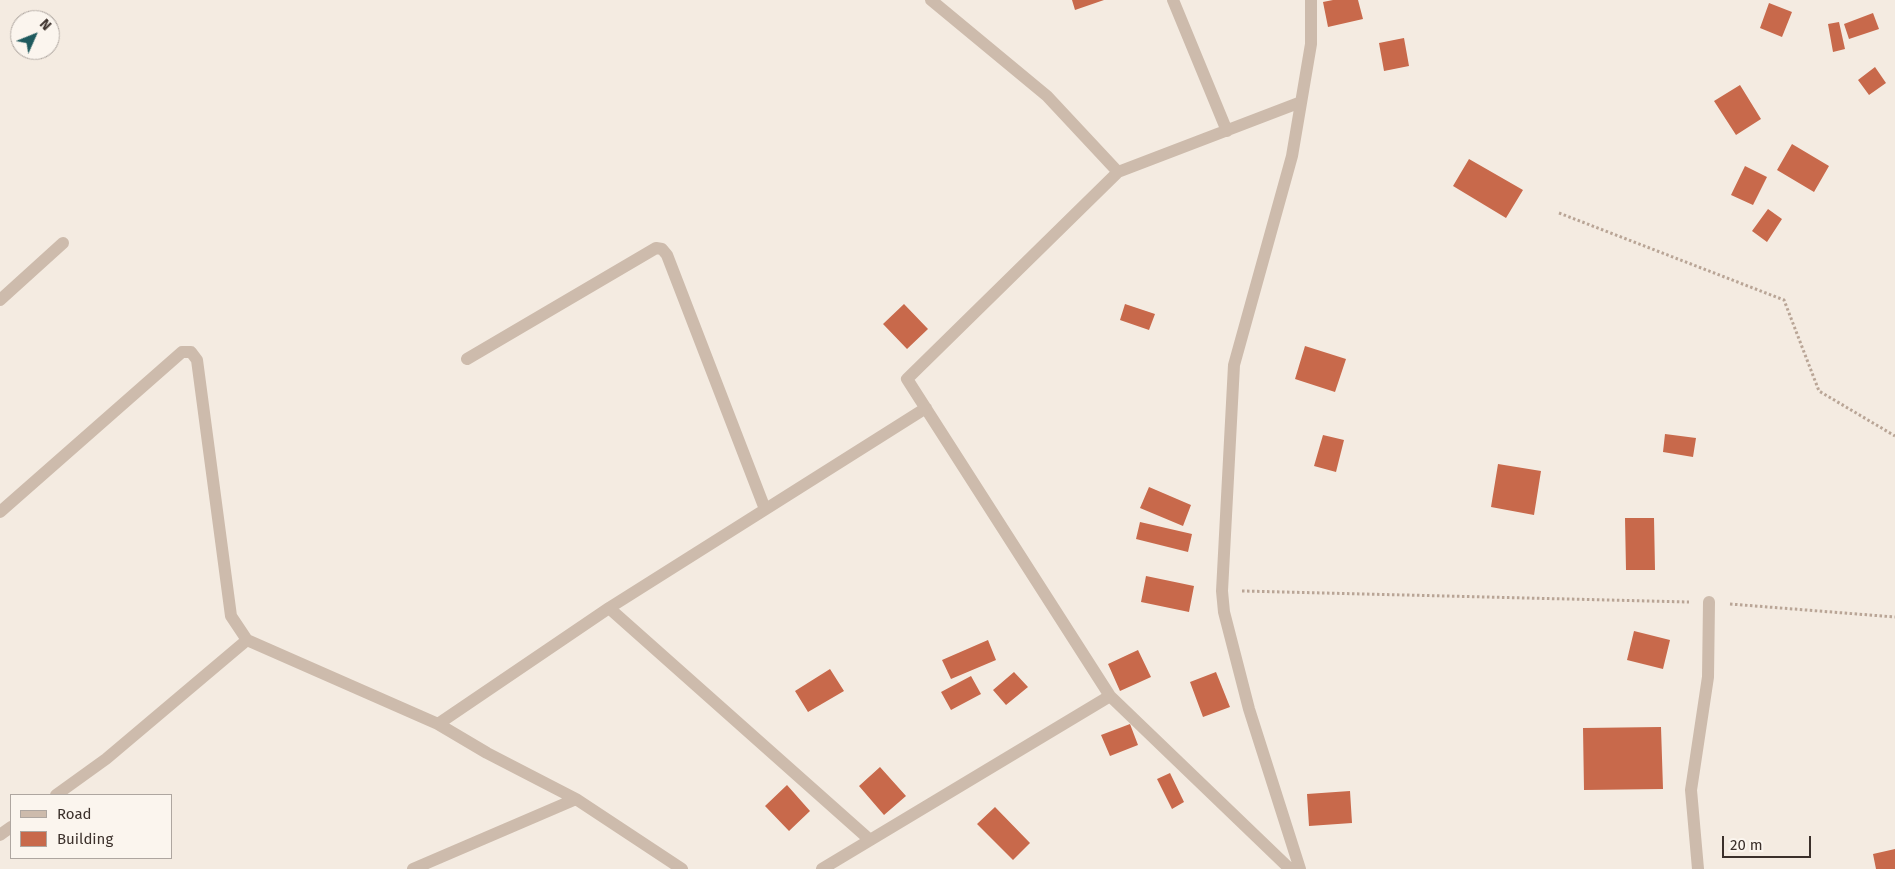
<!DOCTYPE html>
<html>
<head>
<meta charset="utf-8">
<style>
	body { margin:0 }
	#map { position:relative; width:1895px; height:869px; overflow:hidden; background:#f4ebe1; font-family:"Fira Sans",sans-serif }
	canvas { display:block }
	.legend { position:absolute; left:10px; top:794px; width:162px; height:65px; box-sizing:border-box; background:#fbf5ee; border:1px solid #aea6a0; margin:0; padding:6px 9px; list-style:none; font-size:15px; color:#3b302b }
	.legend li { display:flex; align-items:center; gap:10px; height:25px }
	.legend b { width:25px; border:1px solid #aea6a0 }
	.north { position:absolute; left:10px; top:10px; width:50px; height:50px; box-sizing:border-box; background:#fbf5ee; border:1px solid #aea6a0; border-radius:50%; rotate:46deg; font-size:14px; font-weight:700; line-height:20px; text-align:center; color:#3b302b }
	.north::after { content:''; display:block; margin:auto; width:18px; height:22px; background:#1f5a5e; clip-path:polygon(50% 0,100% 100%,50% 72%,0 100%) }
	.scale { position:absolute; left:1722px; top:836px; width:89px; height:22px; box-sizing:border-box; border:2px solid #3b302b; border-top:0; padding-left:6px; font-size:15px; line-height:18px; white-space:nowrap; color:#3b302b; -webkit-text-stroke:4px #fbf5ee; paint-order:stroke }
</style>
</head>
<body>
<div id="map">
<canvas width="1895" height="869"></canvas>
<ul class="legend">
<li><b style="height:6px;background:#cdbbac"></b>Road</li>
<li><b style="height:14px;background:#c8694b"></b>Building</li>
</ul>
<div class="north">N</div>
<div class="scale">20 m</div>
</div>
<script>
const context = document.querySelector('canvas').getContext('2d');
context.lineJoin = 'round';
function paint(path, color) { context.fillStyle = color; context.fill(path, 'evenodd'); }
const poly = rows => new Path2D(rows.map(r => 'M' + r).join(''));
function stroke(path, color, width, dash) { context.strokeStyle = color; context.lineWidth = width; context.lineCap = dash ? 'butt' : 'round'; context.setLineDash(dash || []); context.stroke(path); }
const building = poly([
	[1072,0,1104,0,1075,10],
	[1333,0,1358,0,1363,19,1328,27,1323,2],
	[1769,3,1792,12,1782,37,1760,28],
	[1873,13,1879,29,1849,39,1844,24],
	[1839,22,1845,49,1833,52,1828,24],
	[1404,38,1409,66,1384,71,1379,43],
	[1875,67,1886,83,1869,95,1858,80],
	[1740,85,1761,119,1736,135,1714,101],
	[1792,144,1829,166,1814,192,1777,170],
	[1469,159,1523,190,1506,218,1453,186],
	[1745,166,1767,177,1753,205,1731,195],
	[1768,209,1782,219,1767,242,1752,231],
	[904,304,928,329,907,349,883,324],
	[1125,304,1155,314,1149,330,1120,320],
	[1305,346,1346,359,1335,392,1295,379],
	[1665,434,1696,438,1693,457,1663,452],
	[1323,435,1344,440,1336,472,1314,466],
	[1498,464,1541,471,1534,515,1491,507],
	[1149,487,1191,505,1183,526,1140,508],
	[1625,518,1654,518,1655,570,1626,570],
	[1140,522,1192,534,1188,552,1136,539],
	[1146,576,1194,586,1189,612,1141,602],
	[1634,631,1670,640,1663,669,1627,660],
	[988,640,996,660,951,679,942,660],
	[1138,650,1151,677,1120,691,1108,664],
	[830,669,844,691,808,712,795,691],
	[1014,672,1028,687,1006,705,993,690],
	[1216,672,1230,707,1203,717,1190,682],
	[971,676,981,694,951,710,941,692],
	[1130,724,1138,745,1110,756,1101,735],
	[1661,727,1663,789,1584,790,1583,728],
	[880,767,906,796,884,815,859,786],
	[1170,773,1184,802,1172,809,1157,779],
	[787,785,810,811,789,831,765,806],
	[1350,791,1352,823,1309,826,1307,794],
	[995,807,1030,843,1013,860,977,824],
	[1895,849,1895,869,1876,869,1873,854]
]);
const path = poly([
	[1559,213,1784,300,1819,391,1895,436],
	[1242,591,1689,602],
	[1730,604,1895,617]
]);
const service = poly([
	[1698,869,1691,790,1708,677,1709,602]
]);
const minor = poly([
	[931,0,1047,96,1118,172],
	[1173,0,1227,131],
	[0,300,63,243],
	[467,359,656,248,662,249,667,255,765,509],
	[0,512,182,352,191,352,197,360,231,616,247,640,438,724,487,753,576,799,682,869],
	[609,608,870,840],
	[438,724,609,608,926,408],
	[56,795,106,759,247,640],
	[0,835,11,827],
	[413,869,576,799],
	[822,869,1110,696],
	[1290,869,1110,696,907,379,1118,172,1301,102],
	[1300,869,1249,709,1224,612,1222,591,1234,365,1292,156,1311,44,1311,0]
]);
paint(building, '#c8694b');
stroke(path, '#b9a596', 3, [2.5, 2.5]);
stroke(service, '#cdbbac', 12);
stroke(minor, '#cdbbac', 12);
</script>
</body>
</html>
